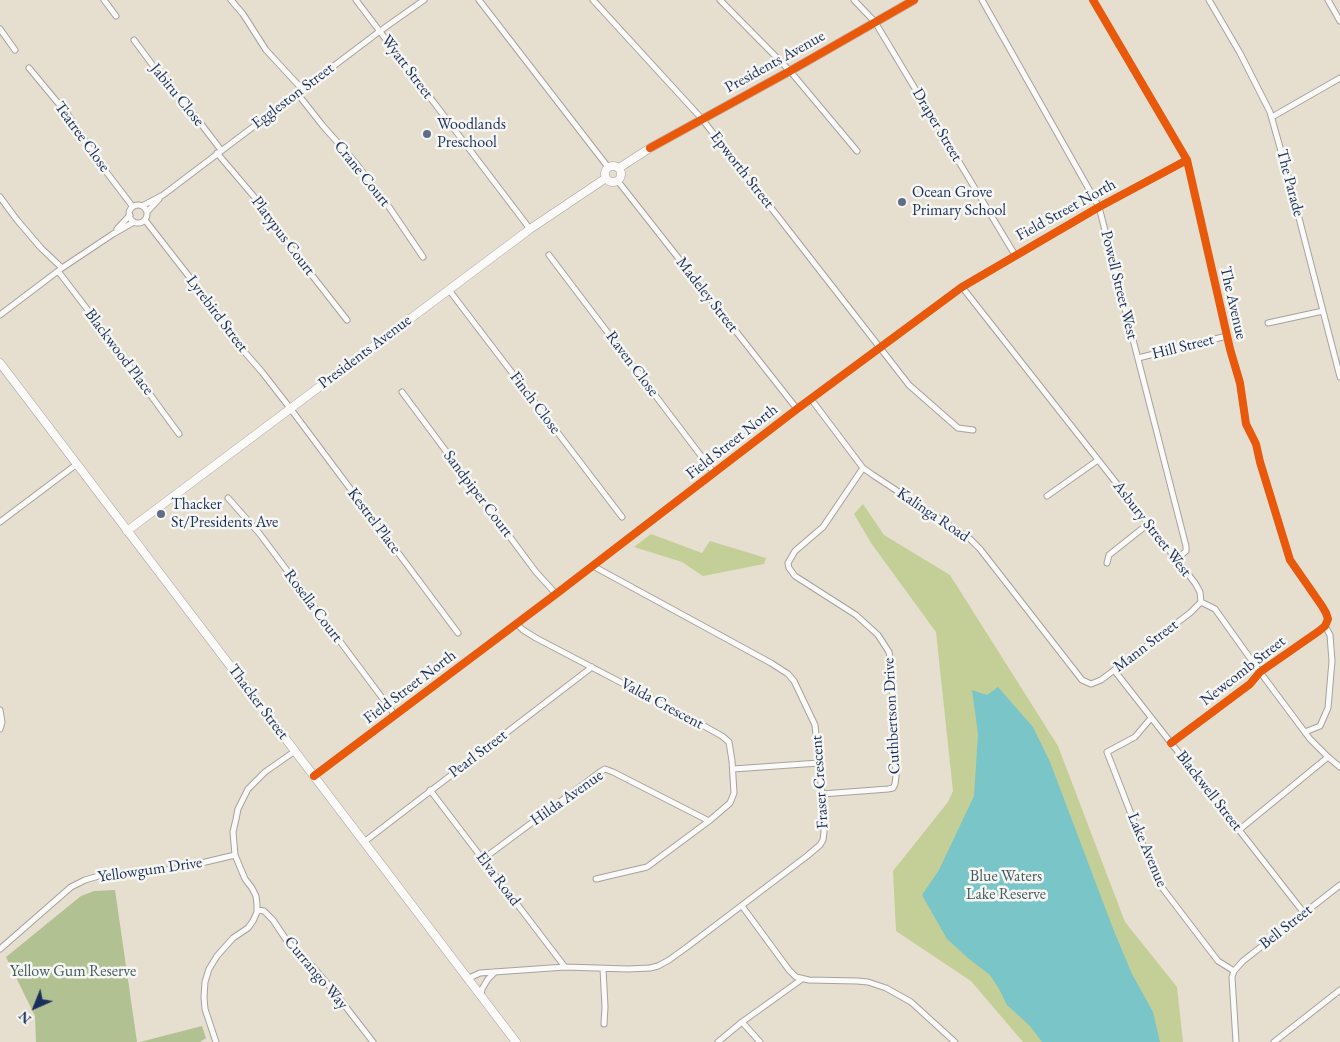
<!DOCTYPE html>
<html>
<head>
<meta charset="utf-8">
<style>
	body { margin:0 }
	#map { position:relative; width:1340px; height:1042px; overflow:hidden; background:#e6decf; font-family:"EB Garamond",serif }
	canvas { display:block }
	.north { position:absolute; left:10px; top:982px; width:50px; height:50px; -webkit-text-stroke:4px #f6f6f2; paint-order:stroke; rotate:224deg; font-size:14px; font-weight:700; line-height:20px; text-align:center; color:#1b2f5e }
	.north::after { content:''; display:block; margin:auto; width:18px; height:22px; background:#1b2f5e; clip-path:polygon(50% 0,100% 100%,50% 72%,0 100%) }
</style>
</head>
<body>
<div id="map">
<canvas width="1340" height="1042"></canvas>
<div class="north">N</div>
</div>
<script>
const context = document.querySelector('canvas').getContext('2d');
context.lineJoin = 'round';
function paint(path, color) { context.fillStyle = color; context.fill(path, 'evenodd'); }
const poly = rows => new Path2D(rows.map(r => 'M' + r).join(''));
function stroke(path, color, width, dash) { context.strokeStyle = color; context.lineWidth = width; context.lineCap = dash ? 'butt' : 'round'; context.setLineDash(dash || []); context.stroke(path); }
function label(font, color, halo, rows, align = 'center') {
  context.font = font + ' "EB Garamond",serif'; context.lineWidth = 5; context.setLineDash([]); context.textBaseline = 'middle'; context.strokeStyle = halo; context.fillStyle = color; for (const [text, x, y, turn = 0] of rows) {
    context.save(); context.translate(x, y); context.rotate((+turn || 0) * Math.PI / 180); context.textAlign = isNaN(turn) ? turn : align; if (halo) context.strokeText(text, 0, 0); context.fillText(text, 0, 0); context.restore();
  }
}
const green = poly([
	[863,504,884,535,950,575,1058,746,1125,922,1177,987,1183,1042,1023,1042,971,981,896,931,893,871,948,802,953,791,936,632,871,543,854,514],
	[651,534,702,553,710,541,766,558,764,564,703,576,682,562,634,547]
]);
const forest = poly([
	[115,890,137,1042,36,1042,35,1016,6,957,81,896,94,891],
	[202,1026,206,1038,200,1042,140,1042]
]);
const water = poly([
	[998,687,1033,727,1050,762,1114,931,1132,974,1153,1012,1160,1042,1042,1042,1030,1026,1007,1005,999,989,990,975,969,959,947,939,922,895,939,870,974,796,978,734,972,690,987,695]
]);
const street = poly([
	[104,0,116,16],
	[231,0,243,14,266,50,302,89],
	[356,0,530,229],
	[479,0,608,167],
	[593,0,702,119,909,385,958,428,973,430],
	[720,0,790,71,857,151],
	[854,0,875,22,1015,255],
	[982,0,1099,207,1186,546,1186,551,1176,560],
	[1093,0,1187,160,1230,349,1240,383,1246,424,1256,444,1260,462,1290,560,1322,606,1326,613,1328,619,1325,626,1319,631,1260,672,1250,684,1171,743],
	[1209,0,1240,53,1270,112,1290,183,1340,377],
	[1328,0,1340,21],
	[0,29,15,50],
	[134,40,160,75,185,103,221,150],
	[29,68,68,115,98,161,133,207],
	[297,93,323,126,355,162,387,204,423,257],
	[1272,117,1340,78],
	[217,153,262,206,293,251,347,320],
	[617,180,797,409],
	[0,197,17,220,41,248,62,268],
	'129 214a9 9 0 1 1 18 0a9 9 0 1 1-18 0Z',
	[142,206,163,195,380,31,424,0],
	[147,212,159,199],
	[145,220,205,297,235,341,262,372,290,408,458,633],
	[117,229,130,215],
	[549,255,714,473],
	[58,271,100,326,179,434],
	[962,287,1195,583,1200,592,1201,602],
	[449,290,622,517],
	[0,315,62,268,113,234,134,222],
	[1268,323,1323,311],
	[1138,358,1227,336],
	[402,392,536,572,556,594],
	[811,399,863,468,873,475,970,539,980,549,1082,680,1091,684,1101,680,1190,613,1201,602],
	[1047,496,1098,460],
	[228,498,259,533,395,715],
	[0,522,77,464],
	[1107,563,1109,555,1148,524],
	[1201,602,1215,609,1260,672,1310,739,1328,757,1340,767],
	[517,624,523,630,536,638,704,726,722,736,729,742,732,761,734,793,730,803,709,821,647,867,596,879],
	[1114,670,1304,913],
	[0,710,2,722,0,729],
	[1151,718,1135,737,1107,752,1157,881,1218,961,1234,971,1232,977,1236,1042],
	[1305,732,1320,726,1328,708,1332,661,1330,635,1325,626],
	[733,769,819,763],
	[314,776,556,594,797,409,962,287,1099,207,1187,160],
	[430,790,565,967],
	[822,794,888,789,893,788,895,784,896,776,891,663,889,652,878,635,856,615,795,576,789,568,788,563,795,551,823,527,863,468],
	[1239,830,1328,757],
	[364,842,592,667],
	[483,859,600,772,605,769,613,772,709,821],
	[742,906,789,970,796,977,809,980,857,981,868,982,886,988,911,1002,955,1042],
	[257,910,264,911,273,920,287,941,313,967,332,989,373,1042],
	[0,949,71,887,85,880,102,875,176,869,235,855],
	[603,969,605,1007,604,1024],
	[1234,971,1243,961,1340,885],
	[467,979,480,973,565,967,628,969,650,968,658,966,669,960,687,947,807,856,820,845,823,840,824,832,822,794,815,725,794,681,788,674,771,663,593,566],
	[481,996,482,989,488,979,495,972],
	[742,1022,760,1042],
	[216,1042,205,1009,204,997,205,982,209,969,217,956,233,938,248,928,253,921,257,912,257,905,256,896,252,888,245,879,235,855,233,832,236,819,238,809,248,789,265,772,295,751],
	[718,1042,742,1022,802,979],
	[1274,1042,1340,990]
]);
const secondary = poly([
	'605 174a8 8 0 1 1 16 0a8 8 0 1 1-16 0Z',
	[619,168,650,148,790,71,914,0],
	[0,363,516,1042],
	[127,531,530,229,606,178]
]);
const cycleway = poly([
	[1093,0,1187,160,1230,349,1240,383,1246,424,1256,444,1260,462,1290,560,1322,606,1326,613,1328,619,1325,626,1319,631,1260,672,1250,684,1171,743],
	[650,148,790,71,914,0],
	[314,776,556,594,797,409,962,287,1099,207,1187,160]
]);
const markers = [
	[427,134,5,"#626c86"],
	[902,202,5,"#626c86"],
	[161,514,5,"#626c86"]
];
const streetNames = [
	["Presidents Avenue",775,62,-29],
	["Wyatt Street",407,67,53],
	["Jabiru Close",177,95,51],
	["Eggleston Street",293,96,-37],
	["Draper Street",937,125,59],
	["Teatree Close",82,137,54],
	["Epworth Street",742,170,52],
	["Crane Court",362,174,51],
	["The Parade",1290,183,75],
	["Field Street North",1066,210,-29],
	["Platypus Court",283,236,53],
	["Powell Street West",1119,285,76],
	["Madeley Street",707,295,52],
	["The Avenue",1233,303,77],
	["Lyrebird Street",217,314,53],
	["Hill Street",1183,347,-14],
	["Blackwood Place",119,352,53],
	["Presidents Avenue",365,352,-37],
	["Raven Close",632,364,53],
	["Finch Close",535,403,53],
	["Field Street North",732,442,-38],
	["Sandpiper Court",478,494,53],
	["Kalinga Road",933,515,34],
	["Kestrel Place",374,521,53],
	["Asbury Street West",1152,529,52],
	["Rosella Court",313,606,53],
	["Mann Street",1146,646,-37],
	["Newcomb Street",1243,671,-38],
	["Field Street North",410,687,-37],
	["Thacker Street",258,702,53],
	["Valda Crescent",662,704,28],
	["Cuthbertson Drive",892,716,-93],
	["Pearl Street",478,754,-37],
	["Fraser Crescent",820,782,-94],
	["Blackwell Street",1209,791,52],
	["Hilda Avenue",567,798,-35],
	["Lake Avenue",1147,850,67],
	["Yellowgum Drive",150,870,-8],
	["Elva Road",498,879,53],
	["Bell Street",1286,927,-38],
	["Currango Way",316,973,50]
];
const poiNames = [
	["Woodlands",437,125],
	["Preschool",437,143],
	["Ocean Grove",912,193],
	["Primary School",912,211],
	["Thacker",171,505],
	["St/Presidents Ave",171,523]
];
const parkNames = [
	["Blue Waters",1006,877],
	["Lake Reserve",1006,895],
	["Yellow Gum Reserve",73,972]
];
paint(green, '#c4cf97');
paint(forest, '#b1c191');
paint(water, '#7ac5c7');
stroke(street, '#a5a3a0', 7);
stroke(secondary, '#a5a3a0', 9);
stroke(street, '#fbfaf8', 5);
stroke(secondary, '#fbfaf8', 8);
stroke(cycleway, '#e8590c', 8);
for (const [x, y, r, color] of markers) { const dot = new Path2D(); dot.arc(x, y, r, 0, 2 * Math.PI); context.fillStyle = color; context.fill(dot); stroke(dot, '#f6f6f2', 2); }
label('16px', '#1b2f5e', '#f6f6f2', streetNames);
label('16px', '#1b2f5e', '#f6f6f2', poiNames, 'left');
label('16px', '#455b62', '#f6f6f2', parkNames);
</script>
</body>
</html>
